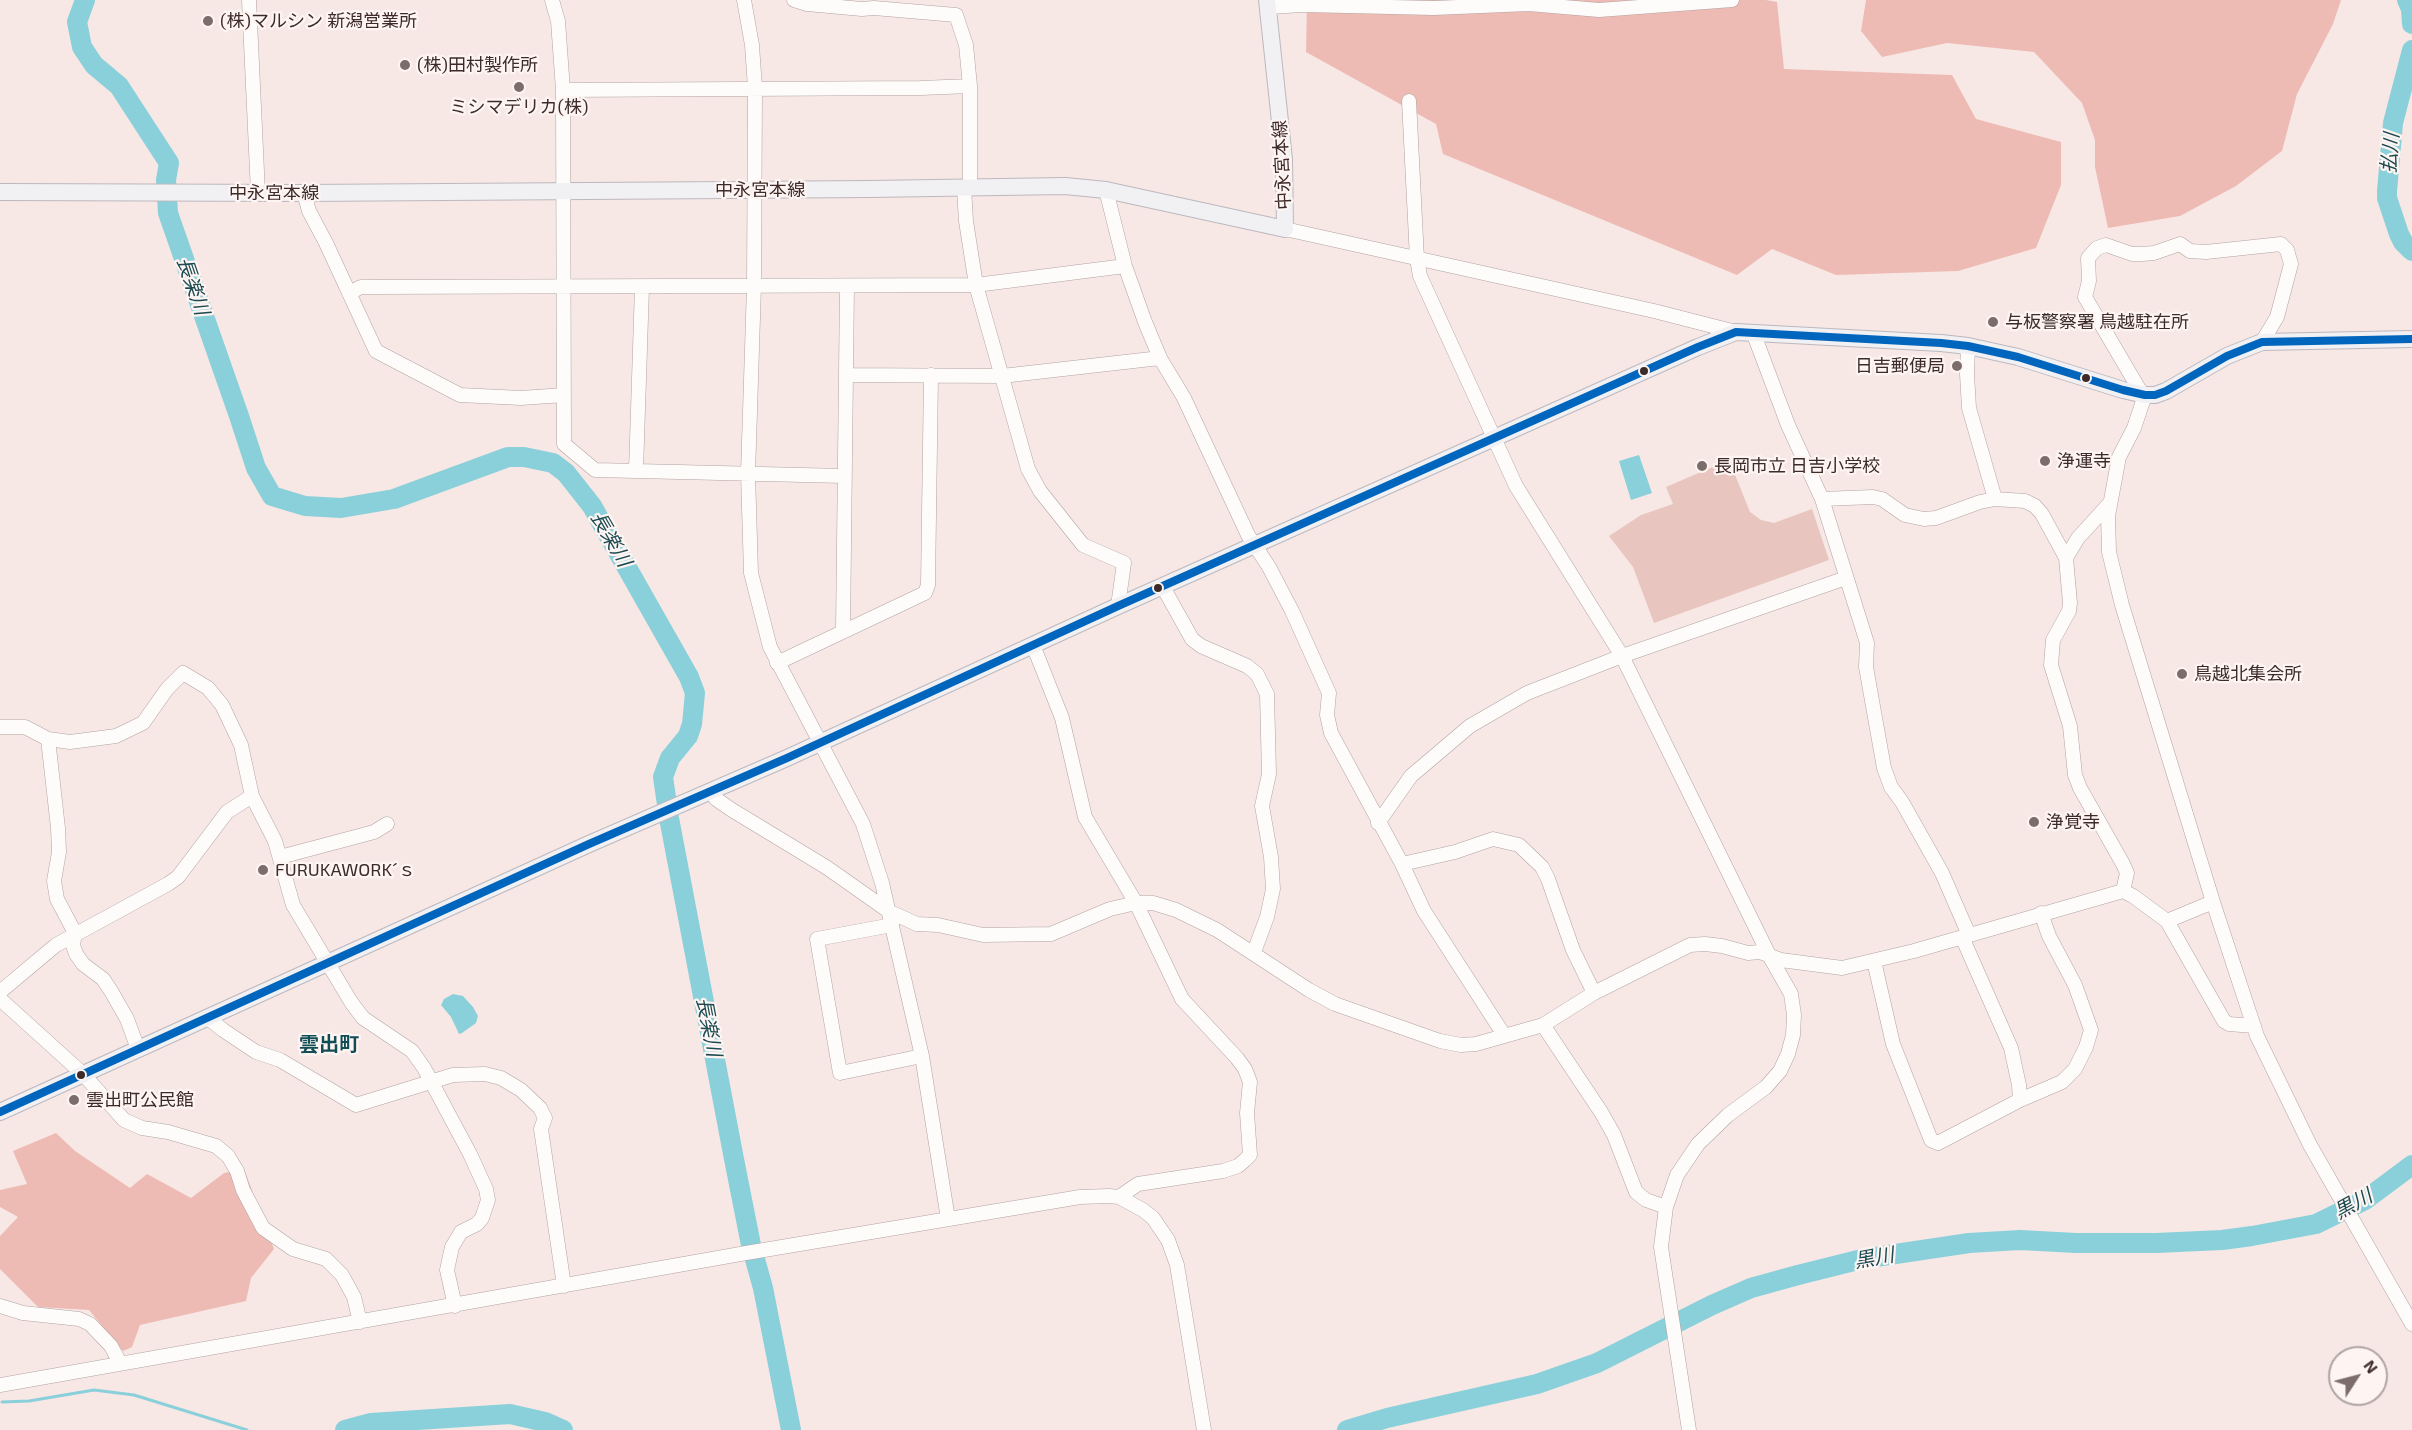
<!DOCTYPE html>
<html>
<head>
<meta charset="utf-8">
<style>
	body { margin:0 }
	#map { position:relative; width:2412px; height:1430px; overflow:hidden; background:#f7e8e5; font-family:"Exo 2",sans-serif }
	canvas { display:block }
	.north { position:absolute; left:2328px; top:1346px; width:60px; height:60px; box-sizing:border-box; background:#fef5f3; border:2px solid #b0a4a2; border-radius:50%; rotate:54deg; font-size:16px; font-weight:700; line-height:24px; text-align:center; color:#3c2b28 }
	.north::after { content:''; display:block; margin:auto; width:21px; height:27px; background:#7d6d6a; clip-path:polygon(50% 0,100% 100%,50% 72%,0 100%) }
</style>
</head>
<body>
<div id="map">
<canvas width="2412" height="1430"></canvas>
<div class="north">N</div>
</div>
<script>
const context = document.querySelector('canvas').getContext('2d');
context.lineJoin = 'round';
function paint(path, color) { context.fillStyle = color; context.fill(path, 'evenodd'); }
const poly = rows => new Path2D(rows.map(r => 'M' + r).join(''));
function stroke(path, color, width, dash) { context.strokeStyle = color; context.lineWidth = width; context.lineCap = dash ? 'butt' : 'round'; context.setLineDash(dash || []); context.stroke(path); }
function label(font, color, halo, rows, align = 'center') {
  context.font = font + ' "Exo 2","Noto Sans JP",sans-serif'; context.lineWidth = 4.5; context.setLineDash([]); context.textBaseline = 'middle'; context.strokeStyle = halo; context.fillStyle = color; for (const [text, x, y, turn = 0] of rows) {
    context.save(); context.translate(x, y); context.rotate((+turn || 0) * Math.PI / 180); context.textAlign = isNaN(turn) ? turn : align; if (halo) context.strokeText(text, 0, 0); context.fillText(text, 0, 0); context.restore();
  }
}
const green = poly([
	[1729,460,1750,512,1761,520,1774,523,1812,509,1829,560,1654,623,1633,567,1609,536,1641,515,1673,504,1666,487]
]);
const forest = poly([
	[1307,0,1766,0,1777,2,1784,69,1952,75,1976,119,2061,142,2061,185,2036,248,1958,271,1836,275,1772,249,1737,275,1443,154,1436,124,1306,52],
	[1866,0,2341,0,2333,24,2297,94,2282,151,2236,186,2180,216,2108,228,2095,167,2095,140,2082,103,2034,52,1947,43,1882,57,1861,31],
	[56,1133,75,1151,130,1188,147,1174,191,1198,224,1173,244,1169,274,1249,251,1278,246,1301,140,1325,132,1347,123,1351,89,1310,38,1307,0,1269,0,1236,18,1217,0,1207,0,1190,27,1184,13,1151]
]);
const water = poly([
	[1639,455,1652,493,1631,500,1619,461],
	[453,994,463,996,473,1007,478,1016,476,1023,462,1033,459,1034,451,1017,441,1005,444,999]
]);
const stream = poly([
	[2,1402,29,1401,94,1390,134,1395,247,1430]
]);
const river = poly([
	[85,0,77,22,82,47,94,65,119,86,169,163,166,180,168,213,239,416,256,468,272,496,305,506,341,508,394,499,508,457,524,457,553,463,566,473,592,506,689,677,695,693,692,724,688,736,670,758,663,777,669,818,734,1159,751,1245,763,1288,791,1430],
	[2407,0,2411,9,2412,24],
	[2412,50,2393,123,2387,191,2387,198,2399,234,2403,242,2412,251],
	[345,1430,371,1423,510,1414,545,1422,563,1430],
	[1347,1430,1387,1418,1537,1384,1597,1363,1712,1305,1751,1288,1798,1275,1862,1259,1969,1243,2020,1240,2076,1243,2156,1243,2222,1240,2252,1236,2316,1224,2365,1200,2412,1165]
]);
const minor = poly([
	[249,0,258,193],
	[552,0,558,21,563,90,564,444,595,470,844,476],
	[744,0,752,45,755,88,754,286,748,474,751,573,770,647,863,824,882,883,922,1056,948,1219],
	[794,0,807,4,862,9,874,8,956,15,966,45,970,86,970,188],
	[1268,7,1303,5,1434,8,1529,4,1599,10,1732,0],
	[563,90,921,88,970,86],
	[1409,101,1417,259,1420,276,1516,486,1622,656,1770,957,1791,994,1794,1015,1793,1035,1788,1054,1780,1071,1766,1087,1728,1115,1698,1144,1677,1175,1666,1207,1661,1247,1689,1430],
	[964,188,966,221,976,285,1028,469,1040,491,1083,545,1124,563,1118,606],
	[1106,190,1125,266,1145,322,1160,358,1184,398,1248,535,1269,567,1292,611,1329,693,1327,715,1331,733,1402,864,1424,911,1504,1035],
	[304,193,309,211,326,243,376,351,460,395,521,398,564,395],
	[1285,229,1654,311,1736,332],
	[349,293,361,287,372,287,976,285,1125,266],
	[1753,332,1788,425,1822,499,1867,643,1866,667,1884,768,1891,787,1902,802,1942,873,1969,935],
	[1968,346,1967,374,1969,408,1995,499],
	[846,375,1002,376,1160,358],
	[2142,394,2085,297,2089,281,2088,258,2097,248,2106,245,2132,254,2142,254,2154,253,2180,244,2190,251,2206,252,2281,244,2287,250,2291,264,2277,317,2262,342],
	[2145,395,2134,428,2119,457,2108,516,2109,552,2122,605,2213,902,2257,1036,2310,1145,2412,1324],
	[636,471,642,287],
	[1822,499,1873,497,1882,499,1905,515,1924,519,1936,518,1980,502,1995,499,2025,501,2035,506,2042,514,2066,558,2070,603,2069,611,2053,640,2051,665,2070,726,2075,775,2080,788,2123,864,2127,873,2123,891],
	[2066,558,2078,538,2109,504],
	[1163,587,1192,639,1201,646,1247,666,1257,674,1267,694,1269,774,1262,806,1271,857,1273,889,1267,917,1254,952],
	[843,631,847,286],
	[1033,645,1062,718,1085,817,1136,903,1182,999,1237,1058,1245,1069,1250,1082,1247,1113,1250,1155,1245,1160,1238,1166,1223,1171,1138,1184,1119,1197],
	[777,663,925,593,928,585,931,375],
	[0,727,25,727,48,739,70,742,116,736,143,723,167,689,183,673,208,688,222,705,241,745,252,796,275,841,293,905,351,1002,363,1018,412,1051,424,1068,470,1154,486,1189,488,1200,482,1218,477,1224,461,1232,452,1247,447,1270,455,1306],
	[48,739,58,828,59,852,54,881,57,899,75,933,73,945,76,954,83,964,103,979,111,991,127,1019,138,1049],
	[711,791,716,799,732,810,826,867,890,912,917,924,938,925,983,935,1051,934,1110,909,1136,903,1153,903,1176,910,1217,930,1309,990,1335,1004,1440,1041,1461,1045,1476,1044,1543,1025,1594,993,1690,945,1705,944,1722,946,1748,953,1760,952,1781,960,1842,968,1914,951,2123,891,2133,896,2167,921,2224,1021,2229,1024,2254,1026],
	[1378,823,1411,776,1470,726,1527,693,1622,656,1846,578],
	[280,857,374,832,387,824],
	[1402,864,1455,852,1493,839,1519,845,1542,867,1548,879,1573,950,1594,993],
	[2167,921,2213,902],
	[892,925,817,939,840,1073,922,1056],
	[1962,937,2011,1048,2019,1085,2020,1100],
	[1874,961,1893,1044,1931,1140,1938,1143,2020,1100,2062,1082,2075,1069,2086,1047,2091,1030,2075,985,2049,936,2041,913],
	[0,992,56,945,168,884,178,877,227,812,252,796],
	[0,999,83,1074,124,1120,142,1128,168,1132,216,1146,228,1156,237,1171,243,1190,263,1228,293,1249,326,1259,342,1275,354,1297,360,1322],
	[208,1018,223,1030,256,1052,280,1060,356,1105,453,1075,485,1074,501,1078,521,1090,540,1108,545,1118,541,1129,564,1286],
	[1543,1025,1601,1112,1614,1135,1636,1192,1646,1200,1666,1207],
	[0,1306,23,1313,79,1319,90,1324,111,1346,120,1363],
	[0,1385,746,1253,1080,1197,1109,1196,1119,1197,1143,1210,1153,1218,1168,1240,1177,1265,1204,1430]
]);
const major = poly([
	[0,192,304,193,870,189,1065,186,1106,190,1285,229,1284,159,1267,0],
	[0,1112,589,844,787,758,1118,606,1698,347,1736,332,1941,343,1968,346,2018,357,2123,390,2145,395,2155,395,2166,391,2227,356,2262,342,2412,339]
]);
const bus1 = poly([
	[0,1112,589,844,787,758,1118,606,1698,347,1736,332,1941,343,1968,346,2018,357,2123,390,2145,395,2155,395,2166,391,2227,356,2262,342,2412,339]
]);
const markers = [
	[208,21,6,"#7d6d6a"],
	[405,65,6,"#7d6d6a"],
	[519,87,6,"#7d6d6a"],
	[1993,322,6,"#7d6d6a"],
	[1957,366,6,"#7d6d6a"],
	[1644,371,5,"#3c2b28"],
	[2086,378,5,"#3c2b28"],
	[2045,461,6,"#7d6d6a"],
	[1702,466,6,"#7d6d6a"],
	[1158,588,5,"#3c2b28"],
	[2182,674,6,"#7d6d6a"],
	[2034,822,6,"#7d6d6a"],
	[263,870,6,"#7d6d6a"],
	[81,1075,5,"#3c2b28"],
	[74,1100,6,"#7d6d6a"]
];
const poiNames = [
	["(株)マルシン 新潟営業所",220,21],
	["(株)田村製作所",417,65],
	["ミシマデリカ(株)",519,107,"center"],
	["与板警察署 鳥越駐在所",2005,322],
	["日吉郵便局",1945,366,"right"],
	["浄運寺",2057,461],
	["長岡市立 日吉小学校",1714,466],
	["鳥越北集会所",2194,674],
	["浄覚寺",2046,822],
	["FURUKAWORK´ｓ",275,870],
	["雲出町公民館",86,1100]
];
const streetNames = [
	["中永宮本線",1282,165,-93],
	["中永宮本線",760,190],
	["中永宮本線",274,193]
];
const waterNames = [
	["払川",2390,153,-85],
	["長楽川",193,286,71],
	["長楽川",611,539,60],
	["長楽川",709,1027,79],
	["黒川",2353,1204,-29],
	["黒川",1874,1258,-10]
];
const neighbourhoodNames = [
	["雲出町",329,1044]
];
paint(green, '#e9c5bf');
paint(forest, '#eebbb4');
paint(water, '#8ad0da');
stroke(stream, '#8ad0da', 3);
stroke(river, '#8ad0da', 20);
stroke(minor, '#b1a3a0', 15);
stroke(major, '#bdb8be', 18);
stroke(minor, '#fefcfb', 14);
stroke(major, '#f1f0f3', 16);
stroke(bus1, '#0065bd', 8);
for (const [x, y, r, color] of markers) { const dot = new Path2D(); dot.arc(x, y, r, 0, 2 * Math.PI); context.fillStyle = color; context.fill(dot); stroke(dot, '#fef5f3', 2); }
label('18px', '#3c2b28', '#fef5f3', poiNames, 'left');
label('18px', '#3c2b28', '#fef5f3', streetNames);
label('italic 20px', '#1c4b52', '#fef5f3', waterNames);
label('bold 20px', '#104d55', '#fef5f3', neighbourhoodNames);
</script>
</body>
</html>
